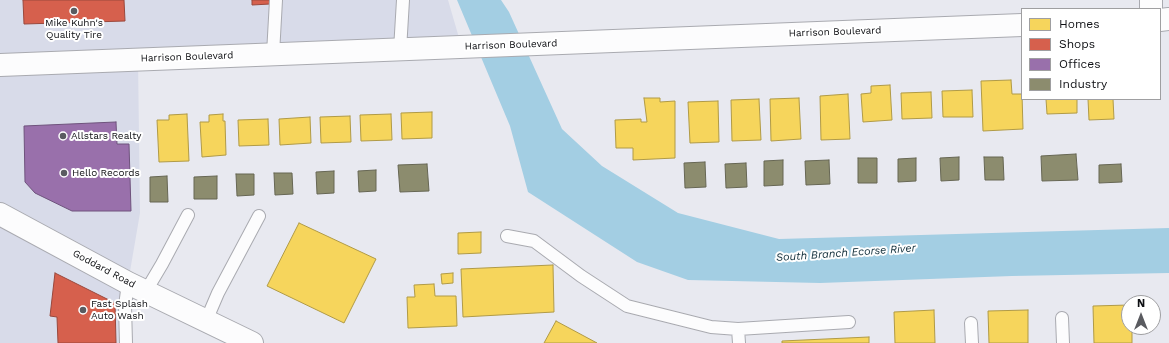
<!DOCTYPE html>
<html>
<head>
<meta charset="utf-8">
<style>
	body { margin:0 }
	#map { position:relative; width:1169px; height:343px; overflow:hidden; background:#e8e9f0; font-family:"Work Sans",sans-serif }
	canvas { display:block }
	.legend { position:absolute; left:1021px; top:8px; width:140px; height:92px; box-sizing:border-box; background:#fff; border:1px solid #9f9fa1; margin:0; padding:5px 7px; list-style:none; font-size:12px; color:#0e0f13 }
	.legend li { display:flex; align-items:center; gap:8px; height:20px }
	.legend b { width:20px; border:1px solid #9f9fa1 }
	.north { position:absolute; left:1121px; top:295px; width:40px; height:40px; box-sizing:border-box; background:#fff; border:1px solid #9f9fa1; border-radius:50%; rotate:0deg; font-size:11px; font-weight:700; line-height:16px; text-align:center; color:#0e0f13 }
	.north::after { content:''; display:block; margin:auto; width:14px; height:18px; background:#5a5b60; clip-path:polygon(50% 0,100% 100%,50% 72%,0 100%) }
</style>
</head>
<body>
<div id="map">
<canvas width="1169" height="343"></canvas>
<ul class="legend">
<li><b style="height:11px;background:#f6d55c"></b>Homes</li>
<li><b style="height:11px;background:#d6604d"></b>Shops</li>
<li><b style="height:11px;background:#9970ab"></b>Offices</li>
<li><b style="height:11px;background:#8c8c6e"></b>Industry</li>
</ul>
<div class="north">N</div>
</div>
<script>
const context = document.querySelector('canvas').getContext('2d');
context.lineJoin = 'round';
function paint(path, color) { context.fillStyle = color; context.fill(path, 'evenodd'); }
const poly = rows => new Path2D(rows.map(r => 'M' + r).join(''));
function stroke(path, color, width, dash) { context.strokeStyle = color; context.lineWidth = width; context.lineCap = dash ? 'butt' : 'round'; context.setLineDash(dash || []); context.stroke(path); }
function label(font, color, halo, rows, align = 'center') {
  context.font = font + ' "Work Sans",sans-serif'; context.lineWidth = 4; context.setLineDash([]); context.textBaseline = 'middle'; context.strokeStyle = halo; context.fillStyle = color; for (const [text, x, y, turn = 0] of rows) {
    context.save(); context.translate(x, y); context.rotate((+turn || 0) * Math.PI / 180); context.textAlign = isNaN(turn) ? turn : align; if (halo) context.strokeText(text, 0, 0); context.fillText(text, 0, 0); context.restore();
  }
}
const built = poly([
	[0,0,448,0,462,48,138,59,140,213,128,283,126,343,0,343]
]);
const water = poly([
	[457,0,501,0,509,12,562,129,602,166,678,213,779,239,1169,228,1169,273,1012,276,820,283,688,280,637,262,528,192,510,126]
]);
const homes = poly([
	[1011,80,1012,94,1022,94,1023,129,983,131,981,81,1011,80],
	[890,85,892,120,863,122,861,94,871,93,871,86,890,85],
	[972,90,973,117,943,117,942,91,972,90],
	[931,92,932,118,902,119,901,93,931,92],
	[848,94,850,139,821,140,820,96,848,94],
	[644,98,660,98,660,102,675,101,675,158,633,160,633,148,616,148,615,120,641,119,641,122,647,122,644,98],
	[799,98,801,139,771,141,770,99,799,98],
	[759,99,761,140,732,141,731,100,759,99],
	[1046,99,1077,99,1077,113,1047,114,1046,99],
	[1088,99,1113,99,1114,119,1089,120,1088,99],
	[718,101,719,142,690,143,688,102,718,101],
	[432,112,432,138,402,139,401,113,432,112],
	[187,114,189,161,159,162,157,120,169,120,169,115,187,114],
	[223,114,223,121,225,121,226,155,202,157,200,122,209,122,209,115,223,114],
	[391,114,392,140,361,141,360,115,391,114],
	[350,116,351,142,321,143,320,117,350,116],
	[310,117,311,143,280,145,279,119,310,117],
	[268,119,269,145,239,146,238,120,268,119],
	[299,223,376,259,344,323,267,286,299,223],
	[481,232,481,253,458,254,458,233,481,232],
	[553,265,554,312,463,317,461,269,553,265],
	[453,273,453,283,442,284,441,274,453,273],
	[434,284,435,296,456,296,457,326,408,328,407,297,415,297,414,285,434,284],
	[1129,305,1129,327,1132,327,1132,343,1094,343,1093,306,1129,305],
	[934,310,935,343,895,343,894,312,934,310],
	[1028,310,1028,343,989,343,988,311,1028,310],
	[556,321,597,343,544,343,556,321],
	[869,337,869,343,782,343,782,341,869,337]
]);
const shops = poly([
	[23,0,124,0,125,21,24,24,23,0],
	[252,0,270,0,270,4,252,5,252,0],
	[55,273,115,303,116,343,58,343,57,317,50,316,55,273]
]);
const offices = poly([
	[116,122,117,144,129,144,131,211,72,211,35,193,25,182,24,126,116,122]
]);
const industry = poly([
	[1076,154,1078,180,1042,181,1041,156,1076,154],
	[959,157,959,180,941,181,940,158,959,157],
	[984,157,1003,157,1004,180,985,180,984,157],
	[858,158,877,158,877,183,858,183,858,158],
	[916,158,916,181,898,182,898,159,916,158],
	[783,160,783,185,764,186,764,161,783,160],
	[829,160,830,184,806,185,805,161,829,160],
	[705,162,706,187,685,188,684,163,705,162],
	[746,163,747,187,726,188,725,164,746,163],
	[427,164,429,191,400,192,398,165,427,164],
	[1121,164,1122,182,1099,183,1099,165,1121,164],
	[376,170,376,191,359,192,358,171,376,170],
	[334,171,334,193,317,194,316,172,334,171],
	[274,173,292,173,293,194,275,195,274,173],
	[236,174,254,174,254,195,237,196,236,174],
	[167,176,168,202,150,202,150,177,167,176],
	[217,176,217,199,194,199,194,177,217,176]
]);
const service = poly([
	[400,50,403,0],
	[273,54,276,0],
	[507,236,534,241,581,276,627,306,711,327,738,329,739,343],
	[146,291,162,264,188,215],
	[1062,318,1063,343],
	[206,321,218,293,259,216],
	[971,323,972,343],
	[738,329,849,322],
	[126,343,125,306,128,283]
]);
const minor = poly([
	[1151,0,1151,9]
]);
const tertiary = poly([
	[1160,20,1169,19],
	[0,65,1022,25],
	[0,214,128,283,252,343]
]);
const markers = [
	[74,11,4,"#5a5b60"],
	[63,136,4,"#5a5b60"],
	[64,173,4,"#5a5b60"],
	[83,310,4,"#5a5b60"]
];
const poiNames = [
	["Mike Kuhn's",74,23,"center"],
	["Quality Tire",74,35,"center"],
	["Allstars Realty",71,136],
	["Hello Records",72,173],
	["Fast Splash",91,304],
	["Auto Wash",91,316]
];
const streetNames = [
	["Harrison Boulevard",835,32,-2],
	["Harrison Boulevard",511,45,-2],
	["Harrison Boulevard",187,57,-2],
	["Goddard Road",104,269,28]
];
const waterNames = [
	["South Branch Ecorse River",846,253,-4]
];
paint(built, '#d8dbe9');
paint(water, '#a3cee3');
paint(homes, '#f6d55c');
stroke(homes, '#b09a46', 1);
paint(shops, '#d6604d');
stroke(shops, '#9a483c', 1);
paint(offices, '#9970ab');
stroke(offices, '#6f537d', 1);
paint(industry, '#8c8c6e');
stroke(industry, '#666653', 1);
stroke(service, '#a9aab0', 14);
stroke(minor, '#a9aab0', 24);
stroke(tertiary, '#a9aab0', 24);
stroke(service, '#fcfcfd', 12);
stroke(minor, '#fcfcfd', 22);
stroke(tertiary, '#fcfcfd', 22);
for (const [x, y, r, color] of markers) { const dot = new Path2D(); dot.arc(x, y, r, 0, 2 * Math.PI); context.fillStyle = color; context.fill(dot); stroke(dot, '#fff', 1.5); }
label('10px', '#0e0f13', '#fff', poiNames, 'left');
label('10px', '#0e0f13', '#fff', streetNames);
label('italic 11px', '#102d39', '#fff', waterNames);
</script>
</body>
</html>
